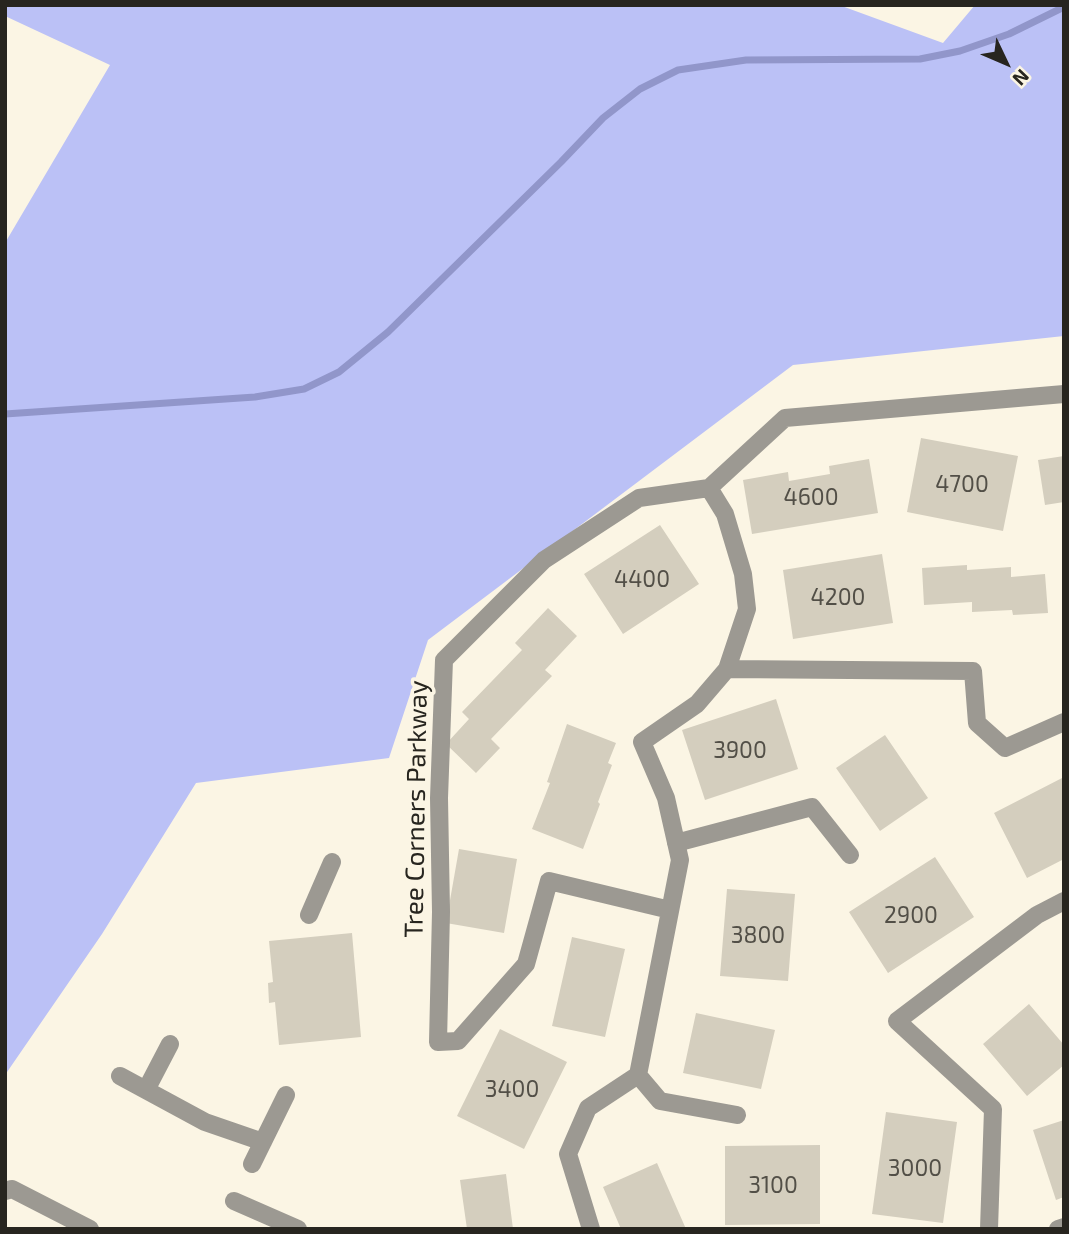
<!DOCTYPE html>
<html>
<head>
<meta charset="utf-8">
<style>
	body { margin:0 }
	#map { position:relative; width:1069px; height:1234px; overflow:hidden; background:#fbf5e4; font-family:"Exo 2",sans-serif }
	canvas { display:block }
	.frame { position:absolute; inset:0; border:7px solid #27251f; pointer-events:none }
	.north { position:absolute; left:971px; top:28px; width:70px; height:70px; -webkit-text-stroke:5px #fbf5e4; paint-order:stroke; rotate:134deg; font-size:19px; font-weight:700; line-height:28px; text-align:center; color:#27251f }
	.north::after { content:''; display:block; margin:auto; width:24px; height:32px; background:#27251f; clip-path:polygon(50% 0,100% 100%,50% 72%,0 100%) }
</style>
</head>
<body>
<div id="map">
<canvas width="1069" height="1234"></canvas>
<div class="frame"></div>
<div class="north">N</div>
</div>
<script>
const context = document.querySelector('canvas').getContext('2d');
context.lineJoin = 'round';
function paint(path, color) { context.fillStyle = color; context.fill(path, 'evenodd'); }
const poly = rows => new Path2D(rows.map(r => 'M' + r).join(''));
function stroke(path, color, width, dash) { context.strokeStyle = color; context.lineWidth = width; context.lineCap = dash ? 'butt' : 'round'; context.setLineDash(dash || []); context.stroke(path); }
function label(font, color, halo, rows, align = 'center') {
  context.font = font + ' "Exo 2",sans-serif'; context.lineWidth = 7; context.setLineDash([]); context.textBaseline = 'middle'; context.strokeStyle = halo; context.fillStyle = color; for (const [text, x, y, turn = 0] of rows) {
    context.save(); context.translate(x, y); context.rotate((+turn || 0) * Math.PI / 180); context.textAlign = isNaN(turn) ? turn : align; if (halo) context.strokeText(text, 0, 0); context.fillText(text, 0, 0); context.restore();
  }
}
const green = poly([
	[5,5,839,5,943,43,975,5,1064,5,1064,336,793,365,428,640,389,758,196,783,102,934,5,1075,5,243,110,65,5,16]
]);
const stream = poly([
	[5,414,255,397,304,389,339,372,388,332,561,162,603,118,640,89,678,70,746,60,920,59,960,51,1009,34,1064,7]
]);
const building = poly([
	[921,438,1018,456,1003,531,907,512],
	[1064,456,1064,502,1045,505,1038,460],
	[869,459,878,513,752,534,743,480,788,472,789,481,830,474,829,466],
	[660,525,699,584,623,634,584,574],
	[882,554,893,623,793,639,783,570],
	[967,565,967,570,1011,567,1011,577,1045,574,1048,613,1013,615,1012,610,972,612,972,602,924,605,922,568],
	[548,608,577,636,545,670,552,676,491,739,500,748,476,773,446,744,469,719,462,712,522,650,515,643],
	[776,699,798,769,705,800,682,730],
	[567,724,616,743,608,763,612,765,598,802,600,804,583,849,532,829,550,783,547,782],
	[885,735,928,798,880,831,836,768],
	[1064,777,1064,859,1027,878,994,813],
	[459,849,517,859,504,933,446,923],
	[935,857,974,917,888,973,849,912],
	[727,889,795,894,788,981,720,976],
	[352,933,361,1037,279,1045,275,1002,269,1003,268,983,273,982,269,941],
	[572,937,625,949,605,1037,552,1026],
	[1029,1004,1064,1045,1064,1065,1027,1096,983,1044],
	[696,1013,775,1030,761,1089,683,1073],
	[500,1029,567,1062,524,1149,457,1116],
	[886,1112,957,1122,943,1223,872,1214],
	[1064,1120,1064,1197,1056,1200,1033,1130],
	[820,1145,820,1224,725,1225,725,1146],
	[657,1163,686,1229,621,1229,603,1187],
	[506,1174,513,1229,467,1229,460,1180]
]);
const minor = poly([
	[709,488,725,514,743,574,747,609,727,669],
	[676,843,812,807,850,855],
	[670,910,549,881,526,964,458,1041,438,1042,441,912,439,798,444,660,544,560,639,498,709,488,785,418,1064,394],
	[309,915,332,862],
	[638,1075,660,1101,737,1115],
	[120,1076,205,1122,263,1142],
	[146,1090,170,1044],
	[252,1164,286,1095],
	[5,1191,12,1189,90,1229],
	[234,1201,298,1229],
	[591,1229,568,1154,588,1108,638,1075,680,860,666,798,642,742,697,704,727,669,973,671,977,723,1005,748,1064,722],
	[989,1229,993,1109,897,1021,1037,915,1064,901],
	[1058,1229,1064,1227]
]);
const numberNames = [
	["4700",962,484],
	["4600",811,497],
	["4400",642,579],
	["4200",838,597],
	["3900",740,750],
	["2900",911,915],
	["3800",758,935],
	["3400",512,1089],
	["3000",915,1168],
	["3100",773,1185]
];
const streetNames = [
	["Tree Corners Parkway",416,809,-89]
];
paint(green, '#bbc1f6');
stroke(stream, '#9196ca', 7);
paint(building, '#d4cebe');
stroke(minor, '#9c9992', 18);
label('23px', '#524f47', null, numberNames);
label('26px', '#27251f', '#fbf5e4', streetNames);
</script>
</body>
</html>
